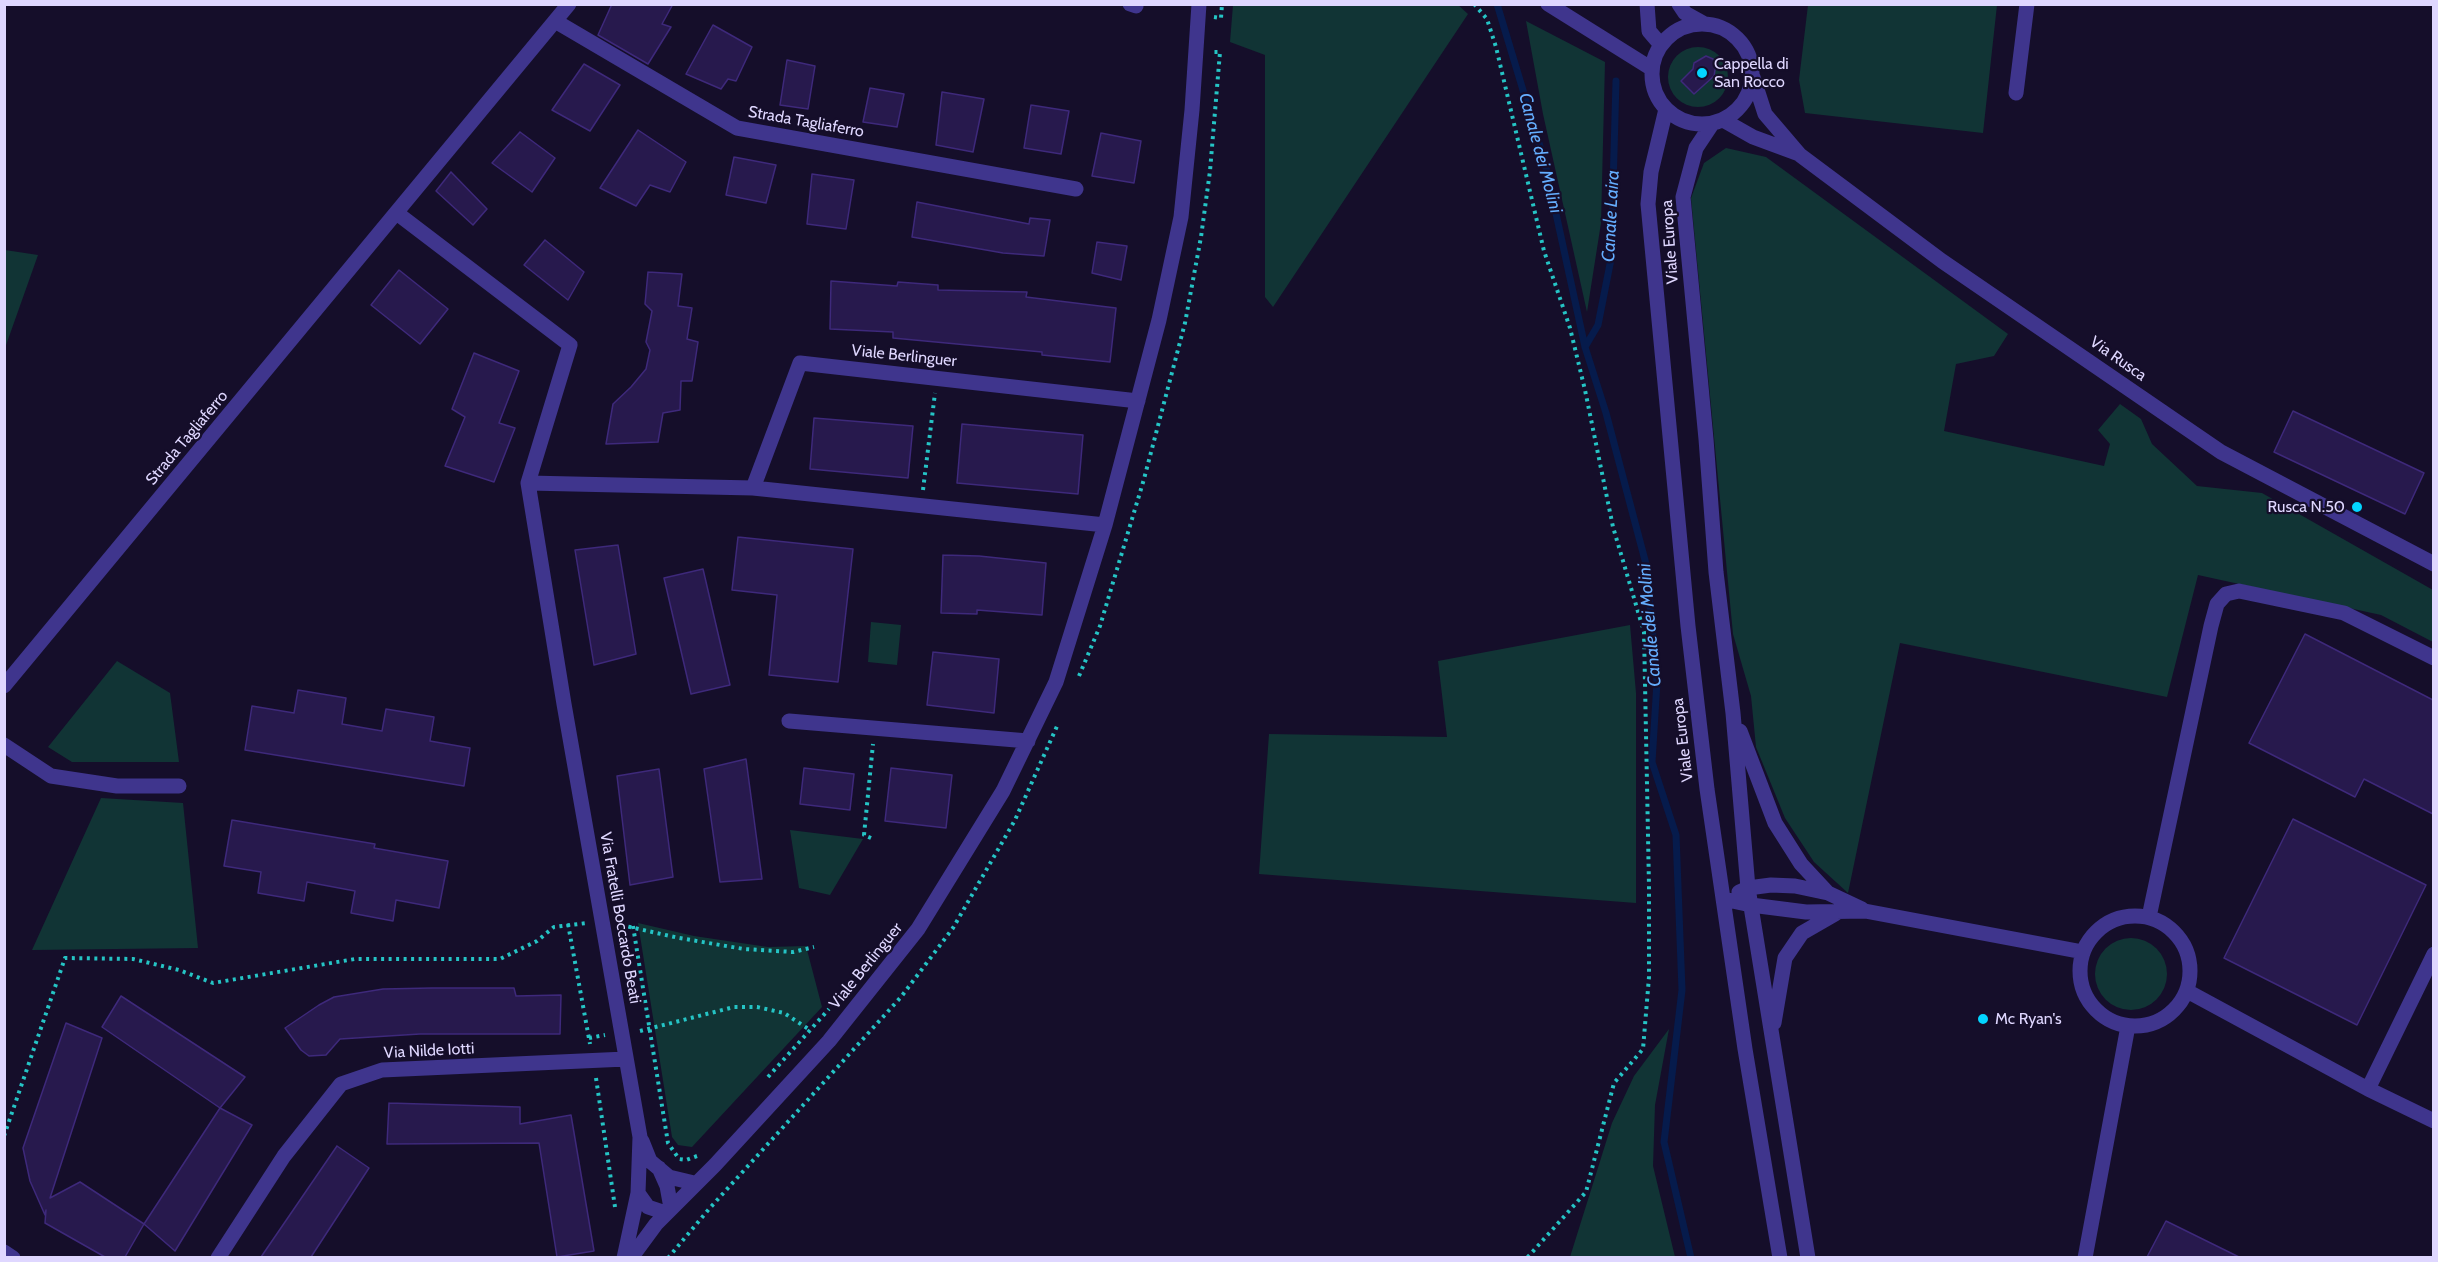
<!DOCTYPE html>
<html>
<head>
<meta charset="utf-8">
<style>
	body { margin:0 }
	#map { position:relative; width:2438px; height:1262px; overflow:hidden; background:#150e2a; font-family:Cabin,sans-serif }
	canvas { display:block }
	.frame { position:absolute; inset:0; border:6px solid #dfd7ff; pointer-events:none }
</style>
</head>
<body>
<div id="map">
<canvas width="2438" height="1262"></canvas>
<div class="frame"></div>
</div>
<script>
const context = document.querySelector('canvas').getContext('2d');
context.lineJoin = 'round';
function paint(path, color) { context.fillStyle = color; context.fill(path, 'evenodd'); }
const poly = rows => new Path2D(rows.map(r => 'M' + r).join(''));
function stroke(path, color, width, dash) { context.strokeStyle = color; context.lineWidth = width; context.lineCap = dash ? 'butt' : 'round'; context.setLineDash(dash || []); context.stroke(path); }
function label(font, color, halo, rows, align = 'center') {
  context.font = font + ' Cabin,sans-serif'; context.lineWidth = 4.5; context.setLineDash([]); context.textBaseline = 'middle'; context.strokeStyle = halo; context.fillStyle = color; for (const [text, x, y, turn = 0] of rows) {
    context.save(); context.translate(x, y); context.rotate((+turn || 0) * Math.PI / 180); context.textAlign = isNaN(turn) ? turn : align; if (halo) context.strokeText(text, 0, 0); context.fillText(text, 0, 0); context.restore();
  }
}
const green = poly([
	[1457,4,1468,14,1273,307,1265,297,1265,55,1230,42,1233,5],
	[1808,5,1997,5,1983,133,1805,113,1799,80],
	[1526,21,1605,62,1601,223,1587,312,1543,114],
	'1668 77a30 30 0 1 1 60 0a30 30 0 1 1-60 0Z',
	[1726,148,1766,157,2008,334,1994,356,1956,364,1944,431,2104,466,2110,444,2098,430,2120,404,2141,419,2152,444,2197,486,2262,493,2433,590,2433,642,2381,615,2198,575,2167,697,1900,643,1848,893,1814,862,1785,818,1756,747,1751,696,1733,634,1691,198,1704,163],
	[5,250,38,255,5,348,4,250],
	[871,622,901,625,897,665,868,662],
	[1630,625,1636,693,1636,903,1259,874,1269,734,1447,737,1438,661],
	[117,661,170,693,179,762,72,762,48,747],
	[101,798,183,803,198,948,32,950],
	[790,830,863,839,830,895,799,888],
	[638,923,694,936,768,947,806,946,822,1007,692,1147,678,1145,672,1137],
	'2095 974a36 36 0 1 1 72 0a36 36 0 1 1-72 0Z',
	[1669,1029,1655,1105,1653,1166,1675,1257,1570,1257,1612,1123,1634,1076]
]);
const stream = poly([
	[1497,4,1545,163,1585,347,1606,413,1646,564,1657,682,1652,762,1676,835,1682,990,1664,1142,1691,1258],
	[1585,347,1598,325,1611,259,1616,81]
]);
const building = poly([
	[612,4,673,4,662,24,671,27,648,64,598,35,612,4],
	[713,25,752,47,736,81,728,79,721,89,686,74,713,25],
	[1706,56,1713,59,1716,64,1714,76,1694,94,1681,81,1693,69,1694,63,1706,56],
	[787,60,815,66,808,109,780,105,787,60],
	[584,64,620,85,590,131,552,110,584,64],
	[870,88,904,94,897,127,863,122,870,88],
	[942,92,984,99,973,152,936,145,942,92],
	[1031,105,1069,111,1061,154,1024,148,1031,105],
	[638,130,686,162,670,192,650,185,636,206,600,188,638,130],
	[520,132,555,158,532,192,492,163,520,132],
	[1101,133,1141,141,1134,183,1092,176,1101,133],
	[734,157,776,165,766,203,726,195,734,157],
	[451,172,487,209,473,225,436,191,451,172],
	[812,174,854,180,846,229,807,224,812,174],
	[917,202,1029,224,1030,218,1050,220,1044,256,1003,253,912,237,917,202],
	[545,240,584,272,568,300,524,265,545,240],
	[1097,242,1127,246,1121,280,1092,273,1097,242],
	[399,270,448,309,420,344,371,305,399,270],
	[648,272,682,274,678,306,692,308,687,339,698,342,692,381,681,381,680,410,663,413,658,442,606,444,613,404,631,387,646,369,650,350,646,342,652,311,645,304,648,272],
	[831,281,897,286,898,282,938,285,938,290,1027,292,1026,297,1116,308,1110,362,1042,355,1042,352,893,338,893,332,830,329,831,281],
	[474,353,519,371,499,423,515,428,494,482,445,466,465,417,452,409,474,353],
	[2293,411,2424,473,2405,514,2274,452,2293,411],
	[814,418,913,426,908,478,810,469,814,418],
	[962,424,1083,435,1078,494,957,483,962,424],
	[738,537,853,549,838,682,769,675,777,595,732,590,738,537],
	[618,545,636,654,594,665,575,550,618,545],
	[943,555,979,556,1046,563,1042,615,977,610,977,614,941,613,943,555],
	[703,569,730,685,691,694,664,578,703,569],
	[2305,634,2433,700,2433,814,2364,779,2355,797,2249,743,2305,634],
	[933,652,999,659,994,713,927,705,933,652],
	[298,690,346,698,342,724,382,731,386,709,434,717,430,741,470,748,464,786,245,750,252,706,294,713,298,690],
	[746,759,762,879,720,882,704,769,746,759],
	[804,768,854,774,850,810,800,804,804,768],
	[891,768,952,775,946,828,885,821,891,768],
	[659,769,673,877,630,885,617,776,659,769],
	[2293,819,2426,885,2357,1025,2224,958,2293,819],
	[232,820,375,844,374,848,448,861,439,908,396,900,393,921,351,913,355,891,307,882,304,901,258,893,261,872,224,866,232,820],
	[432,988,514,988,516,996,561,995,560,1034,420,1034,340,1039,326,1055,309,1056,301,1050,285,1028,319,1005,334,997,383,989,432,988],
	[121,996,245,1077,220,1108,102,1027,121,996],
	[66,1023,102,1038,50,1198,80,1182,144,1224,125,1257,105,1257,45,1223,46,1210,45,1215,30,1181,23,1148,66,1023],
	[389,1103,520,1107,520,1124,571,1115,594,1251,557,1257,539,1143,387,1144,389,1103],
	[220,1108,252,1125,175,1251,144,1224,220,1108],
	[337,1146,369,1168,311,1257,261,1257,337,1146],
	[2166,1221,2239,1257,2147,1257,2166,1221]
]);
const path = poly([
	[1474,4,1487,19,1496,47,1544,251,1570,328,1585,390,1613,527,1644,632,1649,886,1649,977,1643,1049,1614,1083,1586,1192,1527,1258],
	[1214,17,1221,18,1222,4],
	[923,490,935,393],
	[1079,676,1100,626,1144,479,1185,323,1201,237,1210,171,1220,52,1212,52],
	[871,838,864,835,873,744],
	[568,924,590,1044],
	[621,925,679,938,744,949,793,952,814,947],
	[633,926,668,1143,679,1159,686,1160,697,1156],
	[640,1031,734,1007,757,1007,784,1013,810,1030],
	[589,1038,605,1035],
	[768,1077,829,1009],
	[596,1078,615,1207],
	[4,1136,65,958,133,959,179,970,213,983,355,959,500,959,537,941,554,927,587,923],
	[668,1258,709,1209,901,997,953,928,1015,820,1058,724]
]);
const minor = poly([
	[1130,4,1136,6],
	[1548,4,1652,69],
	[1647,4,1649,31,1661,45],
	[1679,4,1685,13,1703,23],
	[555,21,737,128,1076,189],
	'1652 74a50 50 0 1 1 100 0a50 50 0 1 1-100 0Z',
	[1753,77,1765,114,1800,155,1942,261,2221,452,2434,564],
	[2016,93,2027,4],
	[1666,109,1651,172,1648,204,1688,626,1707,789,1745,1049,1780,1258],
	[1723,120,1753,137,1799,154],
	[1712,124,1696,148,1683,197,1706,439,1716,572,1733,713,1748,888,1808,1258],
	[398,214,570,345,528,483,564,704,640,1137,638,1193,624,1258],
	[528,483,753,488,1105,525],
	[753,488,800,363,1138,401],
	[4,686,569,4],
	[789,721,1028,741],
	[1740,731,1775,823,1801,864,1828,893],
	[4,745,51,776,117,786,179,786],
	[1739,892,1748,888,1771,885,1795,886,1828,893,1862,909],
	[1723,899,1751,905,1806,912,1865,911,2083,952],
	'2080 971a55 55 0 1 1 110 0a55 55 0 1 1-110 0Z',
	[2149,917,2211,626,2217,604,2226,594,2239,591,2344,613,2434,658],
	[2187,991,2368,1089,2434,1121],
	[1774,1023,1785,958,1802,933,1835,914],
	[2368,1089,2434,954],
	[642,1141,650,1161,669,1177,694,1183],
	[659,1168,667,1186,671,1208],
	[638,1193,648,1207,666,1213],
	[4,1252,13,1258],
	[218,1258,284,1156,341,1084,382,1070,626,1059],
	[631,1258,656,1224,715,1165,829,1041,918,929,1003,791,1056,682,1105,525,1159,320,1181,217,1192,110,1199,4],
	[2085,1258,2128,1026]
]);
const markers = [
	[1702,73,6,"#03d5ff"],
	[2357,507,6,"#03d5ff"],
	[1983,1019,6,"#03d5ff"]
];
const poiNames = [
	["Cappella di",1714,64],
	["San Rocco",1714,82],
	["Rusca N.50",2345,507,"right"],
	["Mc Ryan's",1995,1019]
];
const streetNames = [
	["Strada Tagliaferro",806,122,10],
	["Viale Europa",1670,242,-94],
	["Viale Berlinguer",904,356,6],
	["Via Rusca",2118,359,35],
	["Strada Tagliaferro",187,438,-50],
	["Viale Europa",1683,740,-97],
	["Via Fratelli Boccardo Beati",620,918,80],
	["Viale Berlinguer",866,966,-51],
	["Via Nilde Iotti",429,1051,-3]
];
const waterNames = [
	["Canale dei Molini",1540,153,75],
	["Canale Laira",1611,216,-87],
	["Canale dei Molini",1650,625,-95]
];
paint(green, '#113435');
stroke(stream, '#061b4c', 7);
paint(building, '#27194d');
stroke(building, '#3e297b', 1.5);
stroke(path, '#25c4c5', 4, [3, 4.5]);
stroke(minor, '#3f358d', 15);
for (const [x, y, r, color] of markers) { const dot = new Path2D(); dot.arc(x, y, r, 0, 2 * Math.PI); context.fillStyle = color; context.fill(dot); stroke(dot, '#150e2a', 2); }
label('16px', '#dfd7ff', '#150e2a', poiNames, 'left');
label('16px', '#dfd7ff', '#150e2a', streetNames);
label('italic 18px', '#65aeff', '#150e2a', waterNames);
</script>
</body>
</html>
